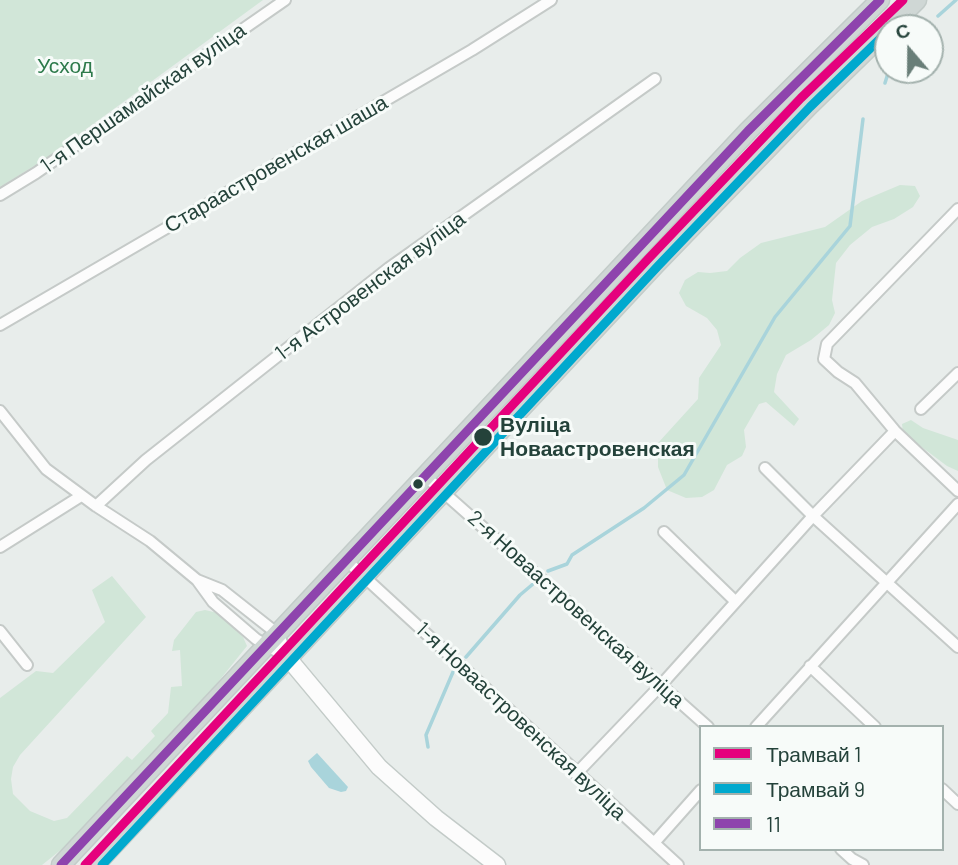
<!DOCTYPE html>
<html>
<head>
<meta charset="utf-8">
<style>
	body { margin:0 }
	#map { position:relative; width:958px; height:865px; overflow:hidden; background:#e8edeb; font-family:Barlow,sans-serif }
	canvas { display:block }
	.legend { position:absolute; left:699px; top:725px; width:245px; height:126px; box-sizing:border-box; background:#f7fbf9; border:2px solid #a3b1ad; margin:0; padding:9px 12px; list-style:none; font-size:21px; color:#24423a }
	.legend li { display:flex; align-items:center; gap:14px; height:35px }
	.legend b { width:35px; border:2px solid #a3b1ad }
	.north { position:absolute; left:874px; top:14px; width:70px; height:70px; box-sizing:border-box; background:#f7fbf9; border:2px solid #a3b1ad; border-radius:50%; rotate:340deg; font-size:19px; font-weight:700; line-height:28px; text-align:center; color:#24423a }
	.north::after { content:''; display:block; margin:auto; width:24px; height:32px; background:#697e78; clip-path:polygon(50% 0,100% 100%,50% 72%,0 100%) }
</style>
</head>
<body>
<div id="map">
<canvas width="958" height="865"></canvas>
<ul class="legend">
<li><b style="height:9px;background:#e5007d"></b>Трамвай 1</li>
<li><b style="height:9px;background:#00a9ce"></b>Трамвай 9</li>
<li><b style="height:9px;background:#8e44ad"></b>11</li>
</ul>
<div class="north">С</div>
</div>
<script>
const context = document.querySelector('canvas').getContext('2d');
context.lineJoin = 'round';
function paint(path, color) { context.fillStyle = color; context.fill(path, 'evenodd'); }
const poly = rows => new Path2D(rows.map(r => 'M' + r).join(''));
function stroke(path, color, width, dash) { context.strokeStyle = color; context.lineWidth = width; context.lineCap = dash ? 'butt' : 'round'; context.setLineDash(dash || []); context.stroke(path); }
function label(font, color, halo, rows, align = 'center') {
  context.font = font + ' Barlow,sans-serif'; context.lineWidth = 6; context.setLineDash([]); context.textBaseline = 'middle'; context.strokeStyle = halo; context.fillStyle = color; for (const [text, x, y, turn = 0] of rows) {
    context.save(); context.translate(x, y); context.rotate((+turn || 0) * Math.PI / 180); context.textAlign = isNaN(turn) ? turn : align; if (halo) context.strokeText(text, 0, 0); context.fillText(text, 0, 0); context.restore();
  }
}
const green = poly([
	[0,0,263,0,44,160,0,187],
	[900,185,915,186,920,196,913,207,894,219,872,227,850,245,836,263,832,300,835,313,829,325,811,340,786,355,777,374,774,392,799,419,794,426,766,402,759,404,744,430,746,447,742,456,727,465,714,490,702,497,686,498,667,490,658,467,658,443,698,399,699,378,721,345,717,330,707,318,686,306,679,293,685,280,698,272,710,273,727,271,740,258,761,243,825,227,862,201],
	[911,420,923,428,958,440,958,471,947,466,903,433,902,424],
	[112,576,146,617,20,755,13,767,11,779,13,794,30,811,54,821,67,818,127,756,132,760,155,736,151,731,168,713,171,687,182,686,180,650,172,651,174,640,196,612,205,610,218,613,243,637,247,646,214,687,67,845,42,865,0,865,0,698,36,671,53,673,105,622,92,590]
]);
const water = poly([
	[317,753,348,787,346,791,341,792,329,788,311,767,308,761]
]);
const stream = poly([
	[938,16,956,0],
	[885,83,889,70],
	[548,571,567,564,572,555,644,508,684,475,775,317,850,226,863,119],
	[466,657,520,595,533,584],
	[428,747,426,735,453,672]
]);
const street = poly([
	[0,195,36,173,285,0],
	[958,209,827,344,824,359,838,372,855,383,895,431,958,491],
	[0,325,472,50,551,0],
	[921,409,958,373],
	[0,411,46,469,96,506,150,541,197,580,213,602,256,639,288,658],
	[765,468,813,516,958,647],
	[425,476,708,727],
	[96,506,146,460,389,268,655,79],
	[664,532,735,601],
	[0,547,81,496],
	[347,561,678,865],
	[197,580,222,590,279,635,288,658],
	[0,631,27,665],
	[810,666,875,727],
	[756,727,958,504],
	[576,774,661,685,813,516,895,431],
	[942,789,958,804],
	[654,843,701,790],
	[841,849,852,859,863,865]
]);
const secondary = poly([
	[288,658,379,767,436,818,497,865]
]);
const primary = poly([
	[889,28,917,0],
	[61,865,748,131,880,0],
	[95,865,656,264,809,106,888,29]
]);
const bus1 = poly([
	[61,865,748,131,880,0]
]);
const tram1 = poly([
	[85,865,649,258,801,98,903,0]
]);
const tram2 = poly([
	[102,865,658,266,810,107,888,31]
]);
const markers = [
	[483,437,10,"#24423a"],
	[418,484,6,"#24423a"]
];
const parkNames = [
	["Усход",65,66]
];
const streetNames = [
	["1-я Першамайская вуліца",143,98,-35],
	["Стараастровенская шаша",276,164,-30],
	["1-я Астровенская вуліца",370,286,-37],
	["2-я Новаастровенская вуліца",576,609,42],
	["1-я Новаастровенская вуліца",521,721,43]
];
const stopNames = [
	["Вуліца",500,425],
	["Новаастровенская",500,449]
];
paint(green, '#d1e6d8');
paint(water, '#a9d4db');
stroke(stream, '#a9d4db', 3.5);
stroke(street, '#c5cac8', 14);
stroke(secondary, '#c3cbc8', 19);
stroke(primary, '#c3ccc9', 21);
stroke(street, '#fcfcfc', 10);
stroke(secondary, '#fcfcfc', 16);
stroke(primary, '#cfd7d5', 18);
stroke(bus1, '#8e44ad', 9);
stroke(tram1, '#e5007d', 9);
stroke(tram2, '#00a9ce', 9);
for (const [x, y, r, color] of markers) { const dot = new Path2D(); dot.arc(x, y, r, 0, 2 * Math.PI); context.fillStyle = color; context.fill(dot); stroke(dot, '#f7fbf9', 2.5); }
label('21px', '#2d7a4b', '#f7fbf9', parkNames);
label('21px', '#24423a', '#f7fbf9', streetNames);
label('bold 21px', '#24423a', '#f7fbf9', stopNames, 'left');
</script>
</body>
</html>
